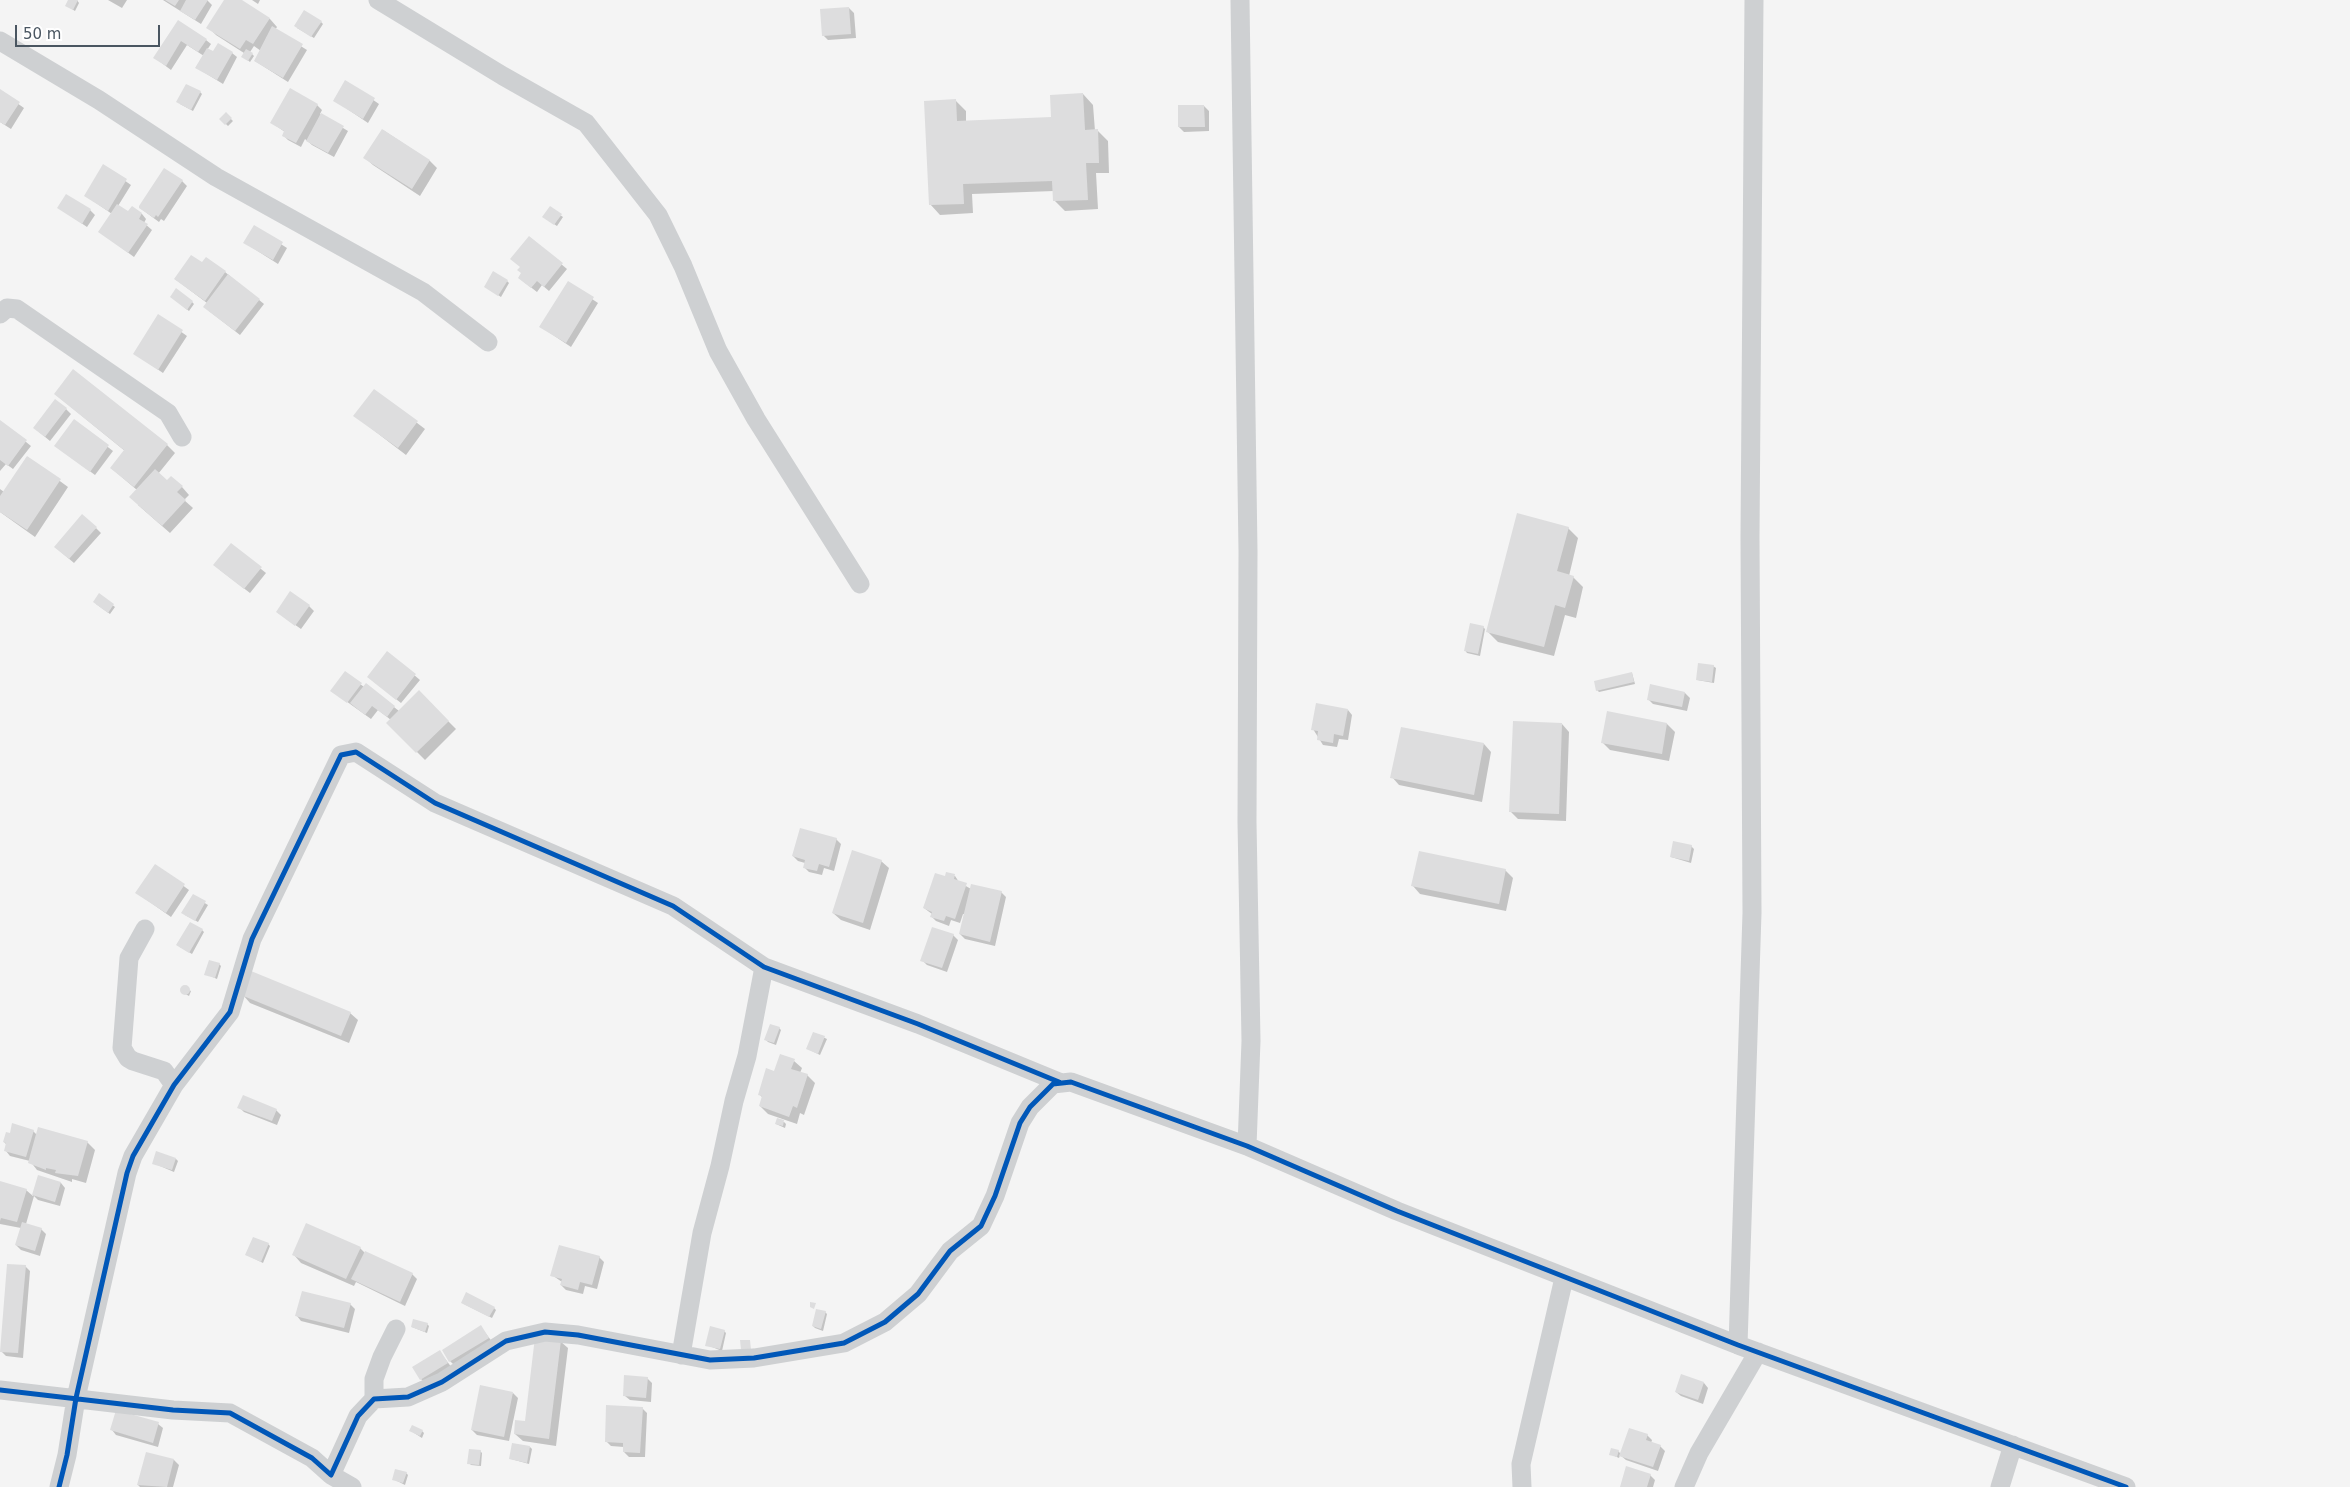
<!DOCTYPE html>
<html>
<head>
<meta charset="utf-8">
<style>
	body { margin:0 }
	#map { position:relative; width:2350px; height:1487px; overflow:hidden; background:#f4f4f4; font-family:"DejaVu Sans",sans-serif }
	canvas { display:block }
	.scale { position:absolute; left:15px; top:25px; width:145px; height:22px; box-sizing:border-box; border:2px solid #4a5661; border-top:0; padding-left:6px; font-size:15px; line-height:18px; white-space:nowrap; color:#4a5661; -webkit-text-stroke:4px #fff; paint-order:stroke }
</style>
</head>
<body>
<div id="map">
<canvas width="2350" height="1487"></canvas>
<div class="scale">50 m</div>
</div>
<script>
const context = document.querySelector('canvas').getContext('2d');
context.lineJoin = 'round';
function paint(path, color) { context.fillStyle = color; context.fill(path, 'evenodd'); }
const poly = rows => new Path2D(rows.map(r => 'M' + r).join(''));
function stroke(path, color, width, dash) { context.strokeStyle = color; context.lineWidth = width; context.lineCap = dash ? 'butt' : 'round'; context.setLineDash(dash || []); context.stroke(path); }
const shadow = poly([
	[69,0,77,0,79,3,75,11,67,6],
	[108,0,127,0,122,8],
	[163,0,207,0,212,5,201,24],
	[226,0,240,0,270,19,277,27,275,30,307,50,288,82,255,61,261,51,254,46,250,52,254,56,250,62,245,58,244,53,216,35,208,27],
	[252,0,260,0,258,4],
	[849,8,854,13,856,38,828,40,823,35],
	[178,22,206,40,211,44,207,50,214,53,232,53,237,57,223,84,197,68,204,56,187,45,171,70,155,58],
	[321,22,323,24,314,38,297,28],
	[346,81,379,104,368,123,334,100],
	[0,91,24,108,11,129,0,122],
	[200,92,202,94,193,111,180,104],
	[1083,94,1093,105,1095,131,1097,130,1108,141,1109,173,1096,173,1098,209,1065,211,1054,200,1054,191,972,194,973,213,940,215,930,204,956,101,966,111,966,122,1052,118],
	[317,105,322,110,320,114,348,131,334,157,312,145,305,139,301,147,288,140,283,135,285,132,272,123],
	[1204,106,1209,111,1209,131,1184,132,1179,127],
	[226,114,233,121,228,126,221,119],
	[383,130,430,161,437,168,420,196,373,165,365,158],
	[104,166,131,185,118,206,129,213,132,208,142,214,146,219,144,223,152,230,134,257,100,232,112,214,86,196],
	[182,181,187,186,164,221,161,219,159,222,140,208],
	[59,208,90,210,95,215,87,227],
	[550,208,563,217,557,226,546,219],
	[254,227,287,248,278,264,245,243],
	[529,237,567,269,549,291,542,285,537,292,524,282,523,274],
	[202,264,225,272,264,304,240,335,209,311,207,303,175,279],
	[507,281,509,283,501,297,487,288],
	[568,283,598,303,571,347,541,327],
	[174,299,192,302,194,304,189,311],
	[159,316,187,336,163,373,135,354],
	[374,390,425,429,406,455,355,416],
	[55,394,167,445,175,453,158,474,167,482,182,487,189,495,184,500,193,508,170,533,138,505,137,490,111,468,125,451],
	[66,409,71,414,50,441,39,432],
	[0,421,31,446,13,469,6,464,0,471],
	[74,421,113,451,95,475,61,450],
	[27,457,68,487,35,537,0,512,0,489,4,492],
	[96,528,101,533,74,563,61,552],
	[1568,528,1578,538,1569,576,1573,577,1583,587,1576,618,1565,615,1554,656,1498,642,1485,629,1480,656,1467,653,1465,650,1483,627,1487,631],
	[231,545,266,573,250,593,220,570],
	[99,595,115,607,110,614,96,604],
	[309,606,314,611,301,629,277,612],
	[388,653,420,680,401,703,373,681],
	[1713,666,1716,668,1714,683,1697,680],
	[346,673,364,687,366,685,399,711,419,692,456,729,425,760,388,723,391,720,378,710,371,719,332,691],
	[1632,673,1635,684,1599,692,1597,690],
	[1685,693,1690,698,1687,711,1653,704,1648,699],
	[1348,710,1352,715,1348,740,1339,739,1337,747,1323,745,1313,729],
	[1608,713,1667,724,1675,732,1669,761,1610,750,1602,742],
	[1562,724,1569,732,1566,821,1518,819,1511,812],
	[1484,744,1491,752,1482,802,1399,785,1392,777],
	[836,839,841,844,834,871,824,868,822,875,809,872,804,867,805,863,798,861,793,856],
	[1691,846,1694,849,1691,863,1671,857],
	[881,861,889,868,870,930,841,920,833,913],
	[155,865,189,890,171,917,137,893],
	[1505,870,1513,878,1506,911,1420,894,1413,886],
	[955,876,959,882,971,889,1001,892,1006,897,995,946,965,939,960,934,965,914,963,914,960,923,951,920,949,926,936,921,931,916,932,914,924,908,945,877],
	[193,896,208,905,198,922,185,915],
	[202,930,204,932,192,954,180,947],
	[953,935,958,940,947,972,927,965,922,960],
	[219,964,221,966,217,979,206,974],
	[183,987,191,991,189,996,182,992],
	[243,995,350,1013,358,1020,349,1043,250,1003],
	[779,1028,781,1030,776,1045,768,1042,766,1040],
	[814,1033,827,1039,820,1055,808,1049],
	[794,1061,802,1068,800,1073,807,1075,815,1083,804,1115,800,1113,797,1124,768,1114,760,1106,763,1098,759,1094,775,1073],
	[239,1107,276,1110,281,1115,277,1125,244,1112],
	[784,1122,786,1124,785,1128,776,1124],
	[33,1131,37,1135,87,1142,95,1150,86,1183,72,1179,72,1182,37,1170,30,1161,10,1156,6,1151,7,1145,4,1142,10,1134],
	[176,1159,178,1161,174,1172,153,1163],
	[39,1176,61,1183,65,1188,60,1206,38,1200,34,1196,26,1224,41,1229,46,1234,40,1256,21,1250,16,1245,21,1228,0,1224,0,1182,26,1190,33,1196],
	[268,1244,270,1246,263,1263,247,1255],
	[360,1248,365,1253,412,1274,417,1279,405,1306,356,1282,354,1286,301,1263,294,1255],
	[599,1257,604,1262,597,1289,585,1286,583,1294,566,1290,561,1285,562,1282,552,1275],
	[25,1266,30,1271,23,1358,6,1356,1,1351],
	[350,1304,355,1309,349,1333,301,1321,297,1316],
	[464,1304,494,1308,496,1310,492,1318],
	[825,1312,827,1314,823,1331,815,1328,813,1326],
	[427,1324,429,1326,427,1333,412,1327],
	[481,1327,493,1343,455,1366,449,1360],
	[724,1331,726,1333,722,1351,707,1345],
	[560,1341,568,1348,556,1446,523,1441,515,1434,526,1423],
	[440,1352,452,1368,426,1384,421,1379],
	[647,1378,652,1383,651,1402,630,1400,625,1396],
	[1704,1383,1708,1388,1703,1404,1681,1396,1676,1392],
	[513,1393,518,1398,509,1441,477,1435,472,1430],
	[642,1408,647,1413,645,1457,629,1457,624,1452,624,1447,611,1446,606,1441],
	[158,1424,163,1428,158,1447,116,1435,112,1430],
	[411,1431,422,1431,424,1433,422,1438],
	[1647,1435,1652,1440,1651,1443,1660,1446,1665,1451,1658,1471,1626,1460,1620,1455,1619,1458,1610,1454,1618,1451,1621,1454],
	[530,1447,532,1449,529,1464,511,1459],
	[480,1451,482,1453,481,1466,471,1465,469,1463],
	[147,1453,174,1460,179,1465,173,1487,140,1487,138,1485],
	[406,1473,408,1475,405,1485,393,1479],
	[1650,1475,1655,1480,1653,1487,1621,1487]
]);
const building = poly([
	[68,0,78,0,73,10,65,6],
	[165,0,179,0,175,6],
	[186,0,208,0,195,20,180,11],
	[224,0,242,0,270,18,253,44,246,40,240,49,206,28],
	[849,7,851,34,822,36,820,9],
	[304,10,322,21,311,37,294,26],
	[178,20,207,39,198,52,181,41,166,66,153,58],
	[272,26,303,44,283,78,254,61],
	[218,43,233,52,217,80,195,68,207,48,213,51],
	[246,49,253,53,248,61,241,57],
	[345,80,375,98,363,119,333,101],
	[186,84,201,91,191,110,176,102],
	[290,88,318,104,296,143,282,136,284,131,270,123],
	[0,89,20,102,5,125,0,122],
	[1083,93,1085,130,1098,129,1099,163,1086,163,1088,200,1053,201,1052,181,963,184,964,204,929,205,924,101,956,99,957,121,1051,117,1050,95],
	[1178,105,1204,105,1205,127,1178,127],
	[226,112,232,118,225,125,219,119],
	[321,113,344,126,328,153,306,141],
	[382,129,430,160,412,189,363,158],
	[103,164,127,179,108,211,84,196],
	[164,168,183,180,158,217,156,215,154,218,139,208,139,206],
	[66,194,91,209,82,224,57,208],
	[117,204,128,211,132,206,142,213,139,219,148,224,128,253,98,232],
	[550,206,562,214,554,225,542,217],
	[254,225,283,242,273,260,243,243],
	[529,236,563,263,544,287,537,281,531,288,518,278,521,273,517,270,520,267,510,259],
	[191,255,202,262,206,257,226,271,205,301,174,279],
	[493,271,508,280,498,296,484,287],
	[228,274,260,299,235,331,203,307],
	[568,281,594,297,566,343,539,327],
	[176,288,193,301,187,310,170,297],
	[158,314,183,330,158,370,133,354],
	[73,369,168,444,134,487,110,468,124,450,54,394],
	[374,389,418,421,398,448,353,416],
	[55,399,67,408,45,437,33,428],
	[74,419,109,445,90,472,54,446],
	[0,420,27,440,8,466,0,460],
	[27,456,61,479,27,530,0,512,0,496],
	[155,469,167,480,171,476,183,486,177,492,186,500,162,526,129,497],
	[1517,513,1569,527,1557,571,1574,576,1565,608,1555,605,1544,647,1486,632],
	[82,514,97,527,69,559,54,547],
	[231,543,262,567,244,589,213,565],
	[290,591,310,605,295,626,276,612],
	[99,593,114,604,108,613,93,602],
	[1470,623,1484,626,1478,654,1464,651],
	[387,651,416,674,396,700,367,677],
	[1698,663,1714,665,1712,682,1696,680],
	[345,671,362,683,347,703,330,691],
	[1632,672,1634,682,1596,691,1594,681],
	[366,683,395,706,387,717,372,706,365,715,350,703],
	[1650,684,1685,692,1682,707,1647,700],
	[419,690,449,721,416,753,386,723],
	[1316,703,1348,709,1343,736,1334,734,1333,743,1317,740,1318,731,1311,730],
	[1607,711,1667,723,1662,754,1601,743],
	[1513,721,1562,723,1559,814,1509,812],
	[1401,727,1484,743,1474,795,1390,778],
	[800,828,837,838,829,867,819,864,817,871,803,868,805,860,792,856],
	[1673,841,1692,845,1689,861,1670,857],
	[852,850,882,860,863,923,832,913],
	[1419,851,1506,869,1499,904,1411,886],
	[155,864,185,884,166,913,135,893],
	[946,872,955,874,954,879,967,883,955,919,946,916,944,921,930,917,932,912,923,908,935,873,945,876],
	[971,884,1002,891,990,942,959,934],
	[193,894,206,901,195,921,181,913],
	[190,922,203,929,189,953,176,945],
	[932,927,954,934,942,968,920,961],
	[209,960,220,963,215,978,204,975],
	[251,971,351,1012,341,1036,241,995],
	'180 990a5 5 0 1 1 10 0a5 5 0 1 1-10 0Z',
	[770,1024,780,1027,774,1043,764,1040],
	[813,1032,825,1036,818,1054,806,1049],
	[780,1054,795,1059,791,1069,808,1074,797,1108,793,1106,789,1117,759,1106,762,1096,758,1095,766,1068,774,1071],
	[243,1095,277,1109,272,1121,237,1108],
	[777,1118,784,1120,783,1126,775,1124],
	[12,1123,34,1130,26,1157,4,1151,6,1143,3,1142,6,1132,10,1133],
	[38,1127,88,1141,78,1176,55,1173,56,1170,46,1168,46,1170,28,1163],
	[156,1151,176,1158,172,1170,152,1164],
	[38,1175,61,1182,55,1202,32,1195],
	[0,1181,27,1189,17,1222,1,1218,0,1221],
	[22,1222,42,1228,35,1251,15,1245],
	[306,1223,361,1247,346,1279,292,1255],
	[253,1237,269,1243,261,1262,245,1255],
	[559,1245,600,1256,592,1285,580,1282,578,1290,560,1285,562,1279,550,1276],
	[365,1251,413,1273,400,1302,351,1279],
	[7,1264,26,1265,18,1353,0,1352],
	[302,1291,351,1303,344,1328,295,1316],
	[466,1292,495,1307,489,1317,461,1303],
	[810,1302,816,1303,814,1309,810,1307],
	[816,1309,826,1311,821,1329,812,1326],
	[413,1319,428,1323,425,1332,411,1327],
	[481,1325,489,1338,449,1362,442,1350],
	[710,1326,725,1330,720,1349,705,1346],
	[535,1337,561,1340,549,1439,514,1434,515,1420,525,1421],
	[740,1340,750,1340,751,1350,741,1350],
	[440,1350,448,1363,420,1380,412,1367],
	[1681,1374,1704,1382,1698,1400,1675,1392],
	[624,1375,648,1377,646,1398,623,1396],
	[480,1385,513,1392,504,1437,471,1430],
	[606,1405,643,1407,640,1453,623,1452,623,1443,605,1442],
	[116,1410,159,1422,153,1443,110,1430],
	[412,1425,423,1430,420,1436,409,1431],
	[1629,1428,1648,1434,1646,1440,1661,1445,1653,1467,1619,1456],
	[512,1443,530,1446,527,1463,509,1459],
	[1611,1448,1619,1450,1617,1457,1609,1455],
	[469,1449,481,1450,479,1465,467,1464],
	[146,1452,174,1459,167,1487,137,1485],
	[1626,1466,1651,1474,1647,1487,1620,1487],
	[395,1469,407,1472,403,1483,392,1480]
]);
const street = poly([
	[378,0,503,76,586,123,658,215,683,266,718,351,756,419,860,584],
	[1240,0,1248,551,1247,822,1251,1041,1247,1146],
	[0,41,99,100,216,177,423,292,488,342],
	[0,314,7,308,17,309,168,413,182,437],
	[145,929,129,958,122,1048,128,1058,133,1061,164,1071,174,1085],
	[1738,1345,1752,913,1750,537,1754,0],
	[681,1355,702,1233,720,1166,734,1101,747,1056,764,967],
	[0,1390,173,1410,230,1413,312,1458,331,1475,358,1416,374,1399,408,1397,442,1382,506,1341,545,1332,578,1335,710,1360,754,1358,844,1343,885,1322,918,1294,950,1251,981,1226,995,1196,1020,1123,1030,1107,1053,1084,1071,1082,1247,1146,1397,1211,1738,1345,2126,1487],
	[374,1399,374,1379,382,1357,396,1329],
	[331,1475,352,1487],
	[59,1487,67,1455,76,1398,127,1173,133,1156,174,1085,230,1012,252,939,341,755,356,752,435,803,673,906,764,967,918,1024,1059,1082],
	[1522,1487,1521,1464,1564,1278],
	[1684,1487,1699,1453,1758,1352],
	[2000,1487,2013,1445]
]);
const cycleway = poly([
	[0,1390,173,1410,230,1413,312,1458,331,1475,358,1416,374,1399,408,1397,442,1382,506,1341,545,1332,578,1335,710,1360,754,1358,844,1343,885,1322,918,1294,950,1251,981,1226,995,1196,1020,1123,1030,1107,1053,1084,1071,1082,1247,1146,1397,1211,1738,1345,2126,1487],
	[59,1487,67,1455,76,1398,127,1173,133,1156,174,1085,230,1012,252,939,341,755,356,752,435,803,673,906,764,967,918,1024,1059,1082]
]);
paint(shadow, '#0003');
paint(building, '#ddddde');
stroke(street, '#ced0d2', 19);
stroke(cycleway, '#0057b8', 5);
</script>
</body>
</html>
